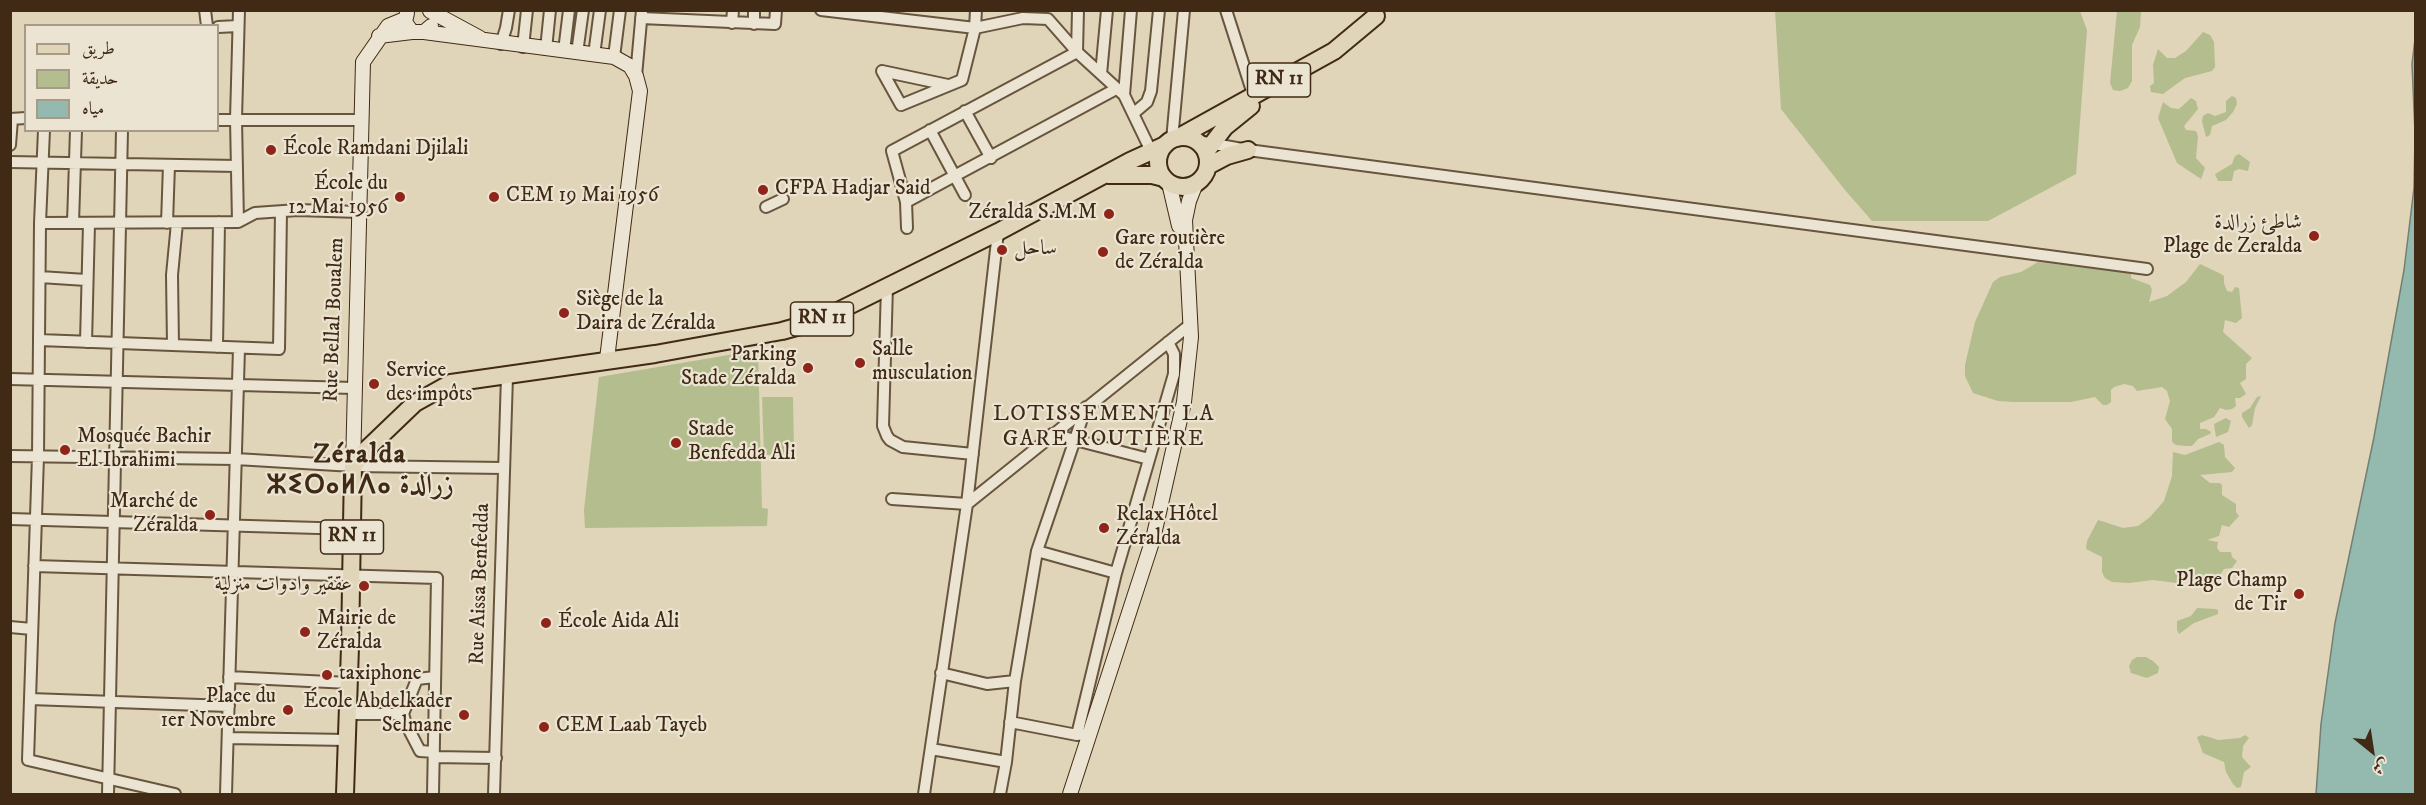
<!DOCTYPE html>
<html>
<head>
<meta charset="utf-8">
<style>
	body { margin:0 }
	#map { position:relative; width:2426px; height:805px; overflow:hidden; background:#e0d5b9; font-family:"IM FELL DW Pica",Amiri,serif }
	canvas { display:block }
	.frame { position:absolute; inset:0; border:12px solid #402a15; pointer-events:none }
	.legend { position:absolute; left:24px; top:24px; width:195px; height:108px; box-sizing:border-box; background:#ebe4d2; border:2px solid #a79a86; margin:0; padding:8px 10px; list-style:none; font-size:18px; color:#402a15 }
	.legend li { display:flex; align-items:center; gap:12px; height:30px }
	.legend b { width:30px; border:2px solid #a79a86 }
	.north { position:absolute; left:2342px; top:721px; width:60px; height:60px; -webkit-text-stroke:4px #ebe4d2; paint-order:stroke; rotate:150deg; font-size:16px; font-weight:700; line-height:24px; text-align:center; color:#402a15 }
	.north::after { content:''; display:block; margin:auto; width:21px; height:27px; background:#402a15; clip-path:polygon(50% 0,100% 100%,50% 72%,0 100%) }
</style>
</head>
<body>
<div id="map">
<canvas width="2426" height="805"></canvas>
<div class="frame"></div>
<ul class="legend">
<li><b style="height:8px;background:#e0d5b9"></b>طريق</li>
<li><b style="height:16px;background:#b3bd8e"></b>حديقة</li>
<li><b style="height:16px;background:#94b9ae"></b>مياه</li>
</ul>
<div class="north">ش</div>
</div>
<script>
const context = document.querySelector('canvas').getContext('2d');
context.lineJoin = 'round';
function paint(path, color) { context.fillStyle = color; context.fill(path, 'evenodd'); }
const poly = rows => new Path2D(rows.map(r => 'M' + r).join(''));
function stroke(path, color, width, dash) { context.strokeStyle = color; context.lineWidth = width; context.lineCap = dash ? 'butt' : 'round'; context.setLineDash(dash || []); context.stroke(path); }
function label(font, color, halo, rows, align = 'center') {
  context.font = font + ' "IM FELL DW Pica",Amiri,"Noto Sans Tifinagh",serif'; context.lineWidth = 4.5; context.setLineDash([]); context.textBaseline = 'middle'; context.strokeStyle = halo; context.fillStyle = color; for (const [text, x, y, turn = 0] of rows) {
    context.save(); context.translate(x, y); context.rotate((+turn || 0) * Math.PI / 180); context.textAlign = isNaN(turn) ? turn : align; if (halo) context.strokeText(text, 0, 0); context.fillText(text, 0, 0); context.restore();
  }
}
const green = poly([
	[1775,11,2080,11,2087,30,2076,174,1988,221,1872,221,1845,190,1781,109],
	[2117,11,2141,12,2140,27,2132,45,2132,81,2128,88,2120,91,2113,90,2110,83],
	[2203,32,2210,35,2214,42,2215,67,2212,71,2185,78,2163,94,2151,92,2150,86,2154,83,2153,65,2158,49,2167,58,2175,58,2186,51],
	[2232,96,2236,98,2237,104,2233,112,2226,120,2212,126,2210,135,2206,137,2202,121,2203,116,2208,113,2215,116,2226,112,2226,101],
	[2191,98,2196,101,2198,109,2184,126,2186,130,2196,131,2198,136,2196,158,2205,168,2201,179,2177,163,2158,118,2163,102,2171,108,2179,109],
	[2239,154,2250,162,2248,171,2239,169,2234,171,2232,181,2218,181,2215,174,2232,164,2235,156],
	[2038,262,2131,273,2131,278,2150,285,2152,290,2149,302,2167,296,2186,282,2200,264,2221,274,2224,276,2224,283,2227,291,2232,292,2235,287,2239,288,2242,318,2236,323,2225,320,2223,332,2252,358,2246,364,2246,379,2240,383,2246,394,2240,398,2235,398,2236,406,2232,409,2226,410,2220,408,2214,417,2200,423,2200,429,2206,429,2211,432,2210,434,2198,439,2192,446,2186,446,2176,445,2172,442,2172,429,2165,419,2170,401,2167,391,2162,387,2137,391,2133,386,2124,384,2114,387,2111,390,2111,402,2107,405,2103,405,2095,397,2071,402,2013,402,1998,401,1973,393,1965,376,1965,365,1975,322,1993,282,2000,277,2021,272],
	[758,350,762,508,768,509,767,526,585,528,584,510,599,377],
	[2261,396,2255,408,2252,425,2249,428,2242,417,2242,413,2250,408,2257,397],
	[762,397,793,397,794,454,764,455],
	[2226,418,2231,421,2228,432,2216,437,2214,424],
	[2219,442,2224,445,2225,457,2235,468,2232,472,2200,475,2210,483,2220,483,2222,485,2222,495,2236,504,2236,512,2239,516,2229,527,2222,525,2219,536,2207,540,2218,542,2217,548,2220,552,2231,552,2232,557,2237,561,2232,568,2224,569,2216,581,2211,582,2194,580,2177,583,2153,580,2129,583,2112,582,2105,578,2102,572,2102,557,2086,549,2087,541,2098,520,2123,528,2138,526,2150,517,2164,501,2172,476,2173,452,2185,455],
	[2197,608,2215,609,2218,610,2218,614,2194,623,2179,634,2177,630,2177,621,2191,616],
	[2137,657,2146,657,2153,661,2159,667,2158,673,2147,678,2131,673,2129,666,2132,660],
	[2202,735,2218,740,2240,738,2245,735,2249,738,2243,746,2242,757,2251,767,2244,772,2241,787,2237,788,2233,784,2226,772,2224,762,2203,753,2197,737]
]);
const water = poly([
	[2415,39,2415,794,2316,794,2321,724,2335,623,2374,437,2404,270,2414,188,2415,133,2412,64,2415,39]
]);
const street = poly([
	[205,10,207,26],
	[821,10,975,28,1023,18,1048,19,1077,52,1124,95,1151,151],
	[1226,10,1253,94],
	[641,18,775,24,776,10],
	[732,23,733,10],
	[754,24,754,10],
	[218,27,238,26],
	[501,44,506,28,509,10],
	[523,47,527,10],
	[546,49,550,10],
	[564,51,569,10],
	[577,53,583,10],
	[594,55,600,10],
	[614,57,620,10],
	[1101,74,1107,10],
	[636,76,642,10],
	[948,85,882,71,901,105,962,80,975,28,976,10],
	[1124,95,1131,10],
	[965,111,991,158],
	[1134,113,1147,102,1151,91,1159,10],
	[10,119,26,118],
	[218,120,361,120],
	[44,130,40,223,38,456,28,760,175,794],
	[930,130,965,195],
	[1172,140,1184,10],
	[1197,141,1248,150,2147,269],
	[10,145,12,119],
	[10,162,237,166],
	[906,202,1116,89],
	[766,207,783,199],
	[238,222,236,119,239,10],
	[40,223,238,222,255,213,298,210,359,212],
	[73,223,76,130],
	[167,223,169,165],
	[907,228,906,202,892,151,1077,52,1078,10],
	[40,277,86,280],
	[887,286,883,426,887,436,890,440,903,447,973,454],
	[39,340,279,349,281,212],
	[86,342,89,224],
	[173,345,172,275,177,223],
	[217,347,219,222],
	[10,379,354,388],
	[1052,434,1149,459],
	[10,456,236,459,353,466,504,468],
	[892,499,967,504,1186,328],
	[10,519,352,529],
	[1037,551,1116,573],
	[34,566,437,578,433,794],
	[10,627,32,629],
	[941,673,987,684,1015,681],
	[229,677,349,683],
	[30,699,229,706],
	[348,714,403,714],
	[1010,722,1077,735,1084,734],
	[1077,735,1116,573,1174,374,1174,354,1168,342],
	[228,738,347,740],
	[931,749,1006,762],
	[434,752,420,751,406,724,403,714,417,679,435,677],
	[434,757,496,758],
	[108,794,122,130],
	[226,794,239,348],
	[494,794,507,376],
	[924,794,967,504,998,232],
	[1000,794,1006,762,1015,681,1037,551,1086,407]
]);
const secondary = poly([
	[430,11,480,38],
	[407,13,405,22,412,32,424,32,431,26],
	[424,32,614,57,630,66,636,76,640,91,607,359],
	[379,36,412,32],
	[1169,183,1179,226],
	[353,466,363,62,388,26,405,19],
	[1070,794,1153,539,1184,402,1191,337,1185,220,1189,201,1196,183]
]);
const primary = poly([
	'1158 162a25 25 0 1 1 50 0a25 25 0 1 1-50 0Z',
	[1177,138,1334,51,1376,16],
	[1206,152,1225,127,1251,106],
	[1208,166,1227,156,1248,150],
	[1108,175,1152,175,1164,178],
	[345,794,350,647,353,466,367,449,415,403,451,383,655,354,782,331,818,321,998,232,1130,161,1165,145]
]);
const markers = [
	[271,150,6,"#8f2418"],
	[763,190,6,"#8f2418"],
	[400,197,6,"#8f2418"],
	[494,197,6,"#8f2418"],
	[1109,214,6,"#8f2418"],
	[2314,236,6,"#8f2418"],
	[1002,250,6,"#8f2418"],
	[1103,252,6,"#8f2418"],
	[564,313,6,"#8f2418"],
	[860,363,6,"#8f2418"],
	[808,368,6,"#8f2418"],
	[374,384,6,"#8f2418"],
	[676,443,6,"#8f2418"],
	[65,450,6,"#8f2418"],
	[210,515,6,"#8f2418"],
	[1104,528,6,"#8f2418"],
	[364,586,6,"#8f2418"],
	[2299,594,6,"#8f2418"],
	[546,623,6,"#8f2418"],
	[305,632,6,"#8f2418"],
	[327,675,6,"#8f2418"],
	[288,710,6,"#8f2418"],
	[464,715,6,"#8f2418"],
	[544,727,6,"#8f2418"]
];
const shields = [
	[1279,80,63],
	[822,319,63],
	[352,537,63]
];
const shieldNames = [
	["RN 11",1279,80],
	["RN 11",822,319],
	["RN 11",352,537]
];
const poiNames = [
	["École Ramdani Djilali",283,150],
	["École du",388,185,"right"],
	["12 Mai 1956",388,209,"right"],
	["CFPA Hadjar Said",775,190],
	["CEM 19 Mai 1956",506,197],
	["Zéralda S.M.M",1097,214,"right"],
	["شاطئ زرالدة",2302,224,"right"],
	["Plage de Zeralda",2302,248,"right"],
	["Gare routière",1115,240],
	["de Zéralda",1115,264],
	["ساحل",1014,250],
	["Siège de la",576,301],
	["Daira de Zéralda",576,325],
	["Salle",872,351],
	["musculation",872,375],
	["Parking",796,356,"right"],
	["Stade Zéralda",796,380,"right"],
	["Service",386,372],
	["des impôts",386,396],
	["Stade",688,431],
	["Benfedda Ali",688,455],
	["Mosquée Bachir",77,438],
	["El Ibrahimi",77,462],
	["Marché de",198,503,"right"],
	["Zéralda",198,527,"right"],
	["Relax Hôtel",1116,516],
	["Zéralda",1116,540],
	["Plage Champ",2287,582,"right"],
	["de Tir",2287,606,"right"],
	["عققير وادوات منزلية",352,586,"right"],
	["Mairie de",317,620],
	["Zéralda",317,644],
	["École Aida Ali",558,623],
	["taxiphone",339,675],
	["Place du",276,698,"right"],
	["1er Novembre",276,722,"right"],
	["École Abdelkader",452,703,"right"],
	["Selmane",452,727,"right"],
	["CEM Laab Tayeb",556,727]
];
const streetNames = [
	["Rue Bellal Boualem",335,320,-88],
	["Rue Aissa Benfedda",481,584,-88]
];
const neighbourhoodNames = [
	["LOTISSEMENT LA",1104,415],
	["GARE ROUTIÈRE",1104,440]
];
const districtNames = [
	["Zéralda",360,456],
	["ⵣⵉⵔⴰⵍⴷⴰ زرالدة",360,487]
];
paint(green, '#b3bd8e');
paint(water, '#94b9ae');
stroke(water, '#728071', 1.5);
stroke(street, '#68553e', 14);
stroke(secondary, '#402a15', 16);
stroke(primary, '#402a15', 20);
stroke(street, '#ebe4d2', 10);
stroke(secondary, '#ebe4d2', 14);
stroke(primary, '#e0d5b9', 16);
for (const [x, y, r, color] of markers) { const dot = new Path2D(); dot.arc(x, y, r, 0, 2 * Math.PI); context.fillStyle = color; context.fill(dot); stroke(dot, '#ebe4d2', 2); }
for (const [x, y, w] of shields) { const box = new Path2D(); box.roundRect(x - w / 2, y - 17, w, 34, 4.5); context.fillStyle = '#ebe4d2'; context.fill(box); stroke(box, '#402a15', 1.5); }
label('bold 20px', '#402a15', null, shieldNames);
label('21px', '#402a15', '#ebe4d2', poiNames, 'left');
label('21px', '#402a15', '#ebe4d2', streetNames);
context.letterSpacing = '1.5px';
label('22px', '#402a15', '#ebe4d2', neighbourhoodNames);
context.letterSpacing = '0px';
context.letterSpacing = '1.5px';
label('bold 27px', '#402a15', '#ebe4d2', districtNames);
context.letterSpacing = '0px';
</script>
</body>
</html>
